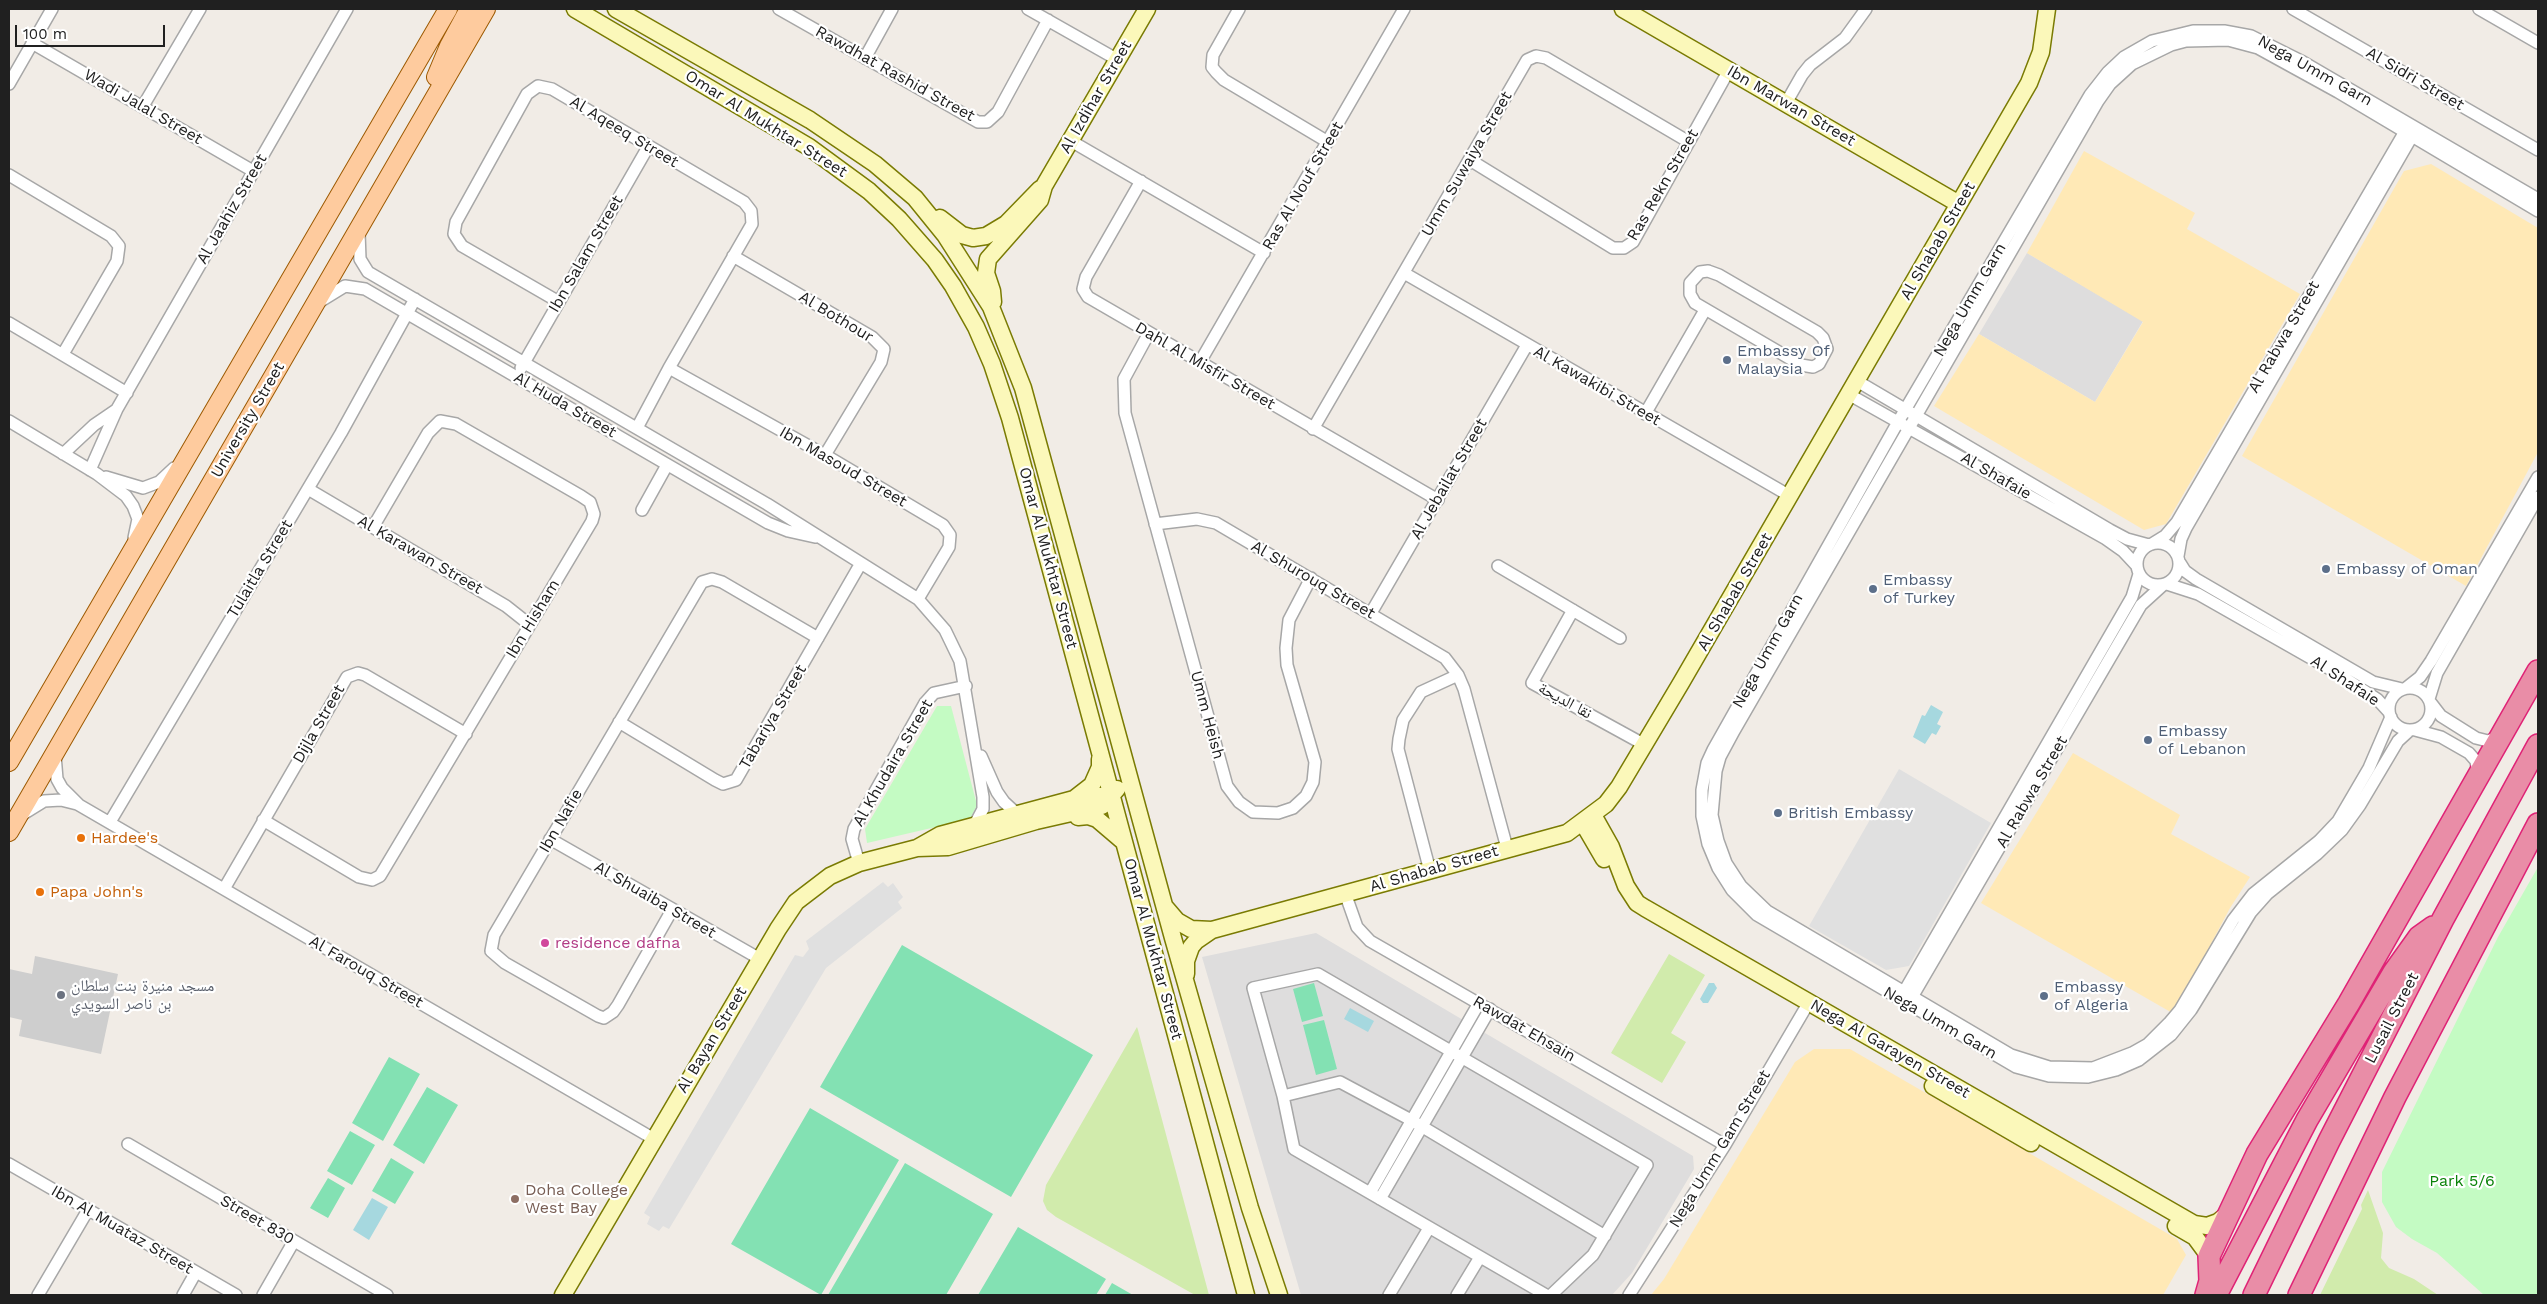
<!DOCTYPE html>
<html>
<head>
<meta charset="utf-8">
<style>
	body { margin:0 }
	#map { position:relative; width:2547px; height:1304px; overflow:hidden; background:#f1ece6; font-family:"Work Sans",sans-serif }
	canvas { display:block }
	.frame { position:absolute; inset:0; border:10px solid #202020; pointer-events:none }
	.scale { position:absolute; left:15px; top:25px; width:150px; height:22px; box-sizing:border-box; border:2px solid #202020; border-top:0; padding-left:6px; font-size:15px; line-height:18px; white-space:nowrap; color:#202020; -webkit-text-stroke:4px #fff; paint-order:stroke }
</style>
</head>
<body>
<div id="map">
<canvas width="2547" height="1304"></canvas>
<div class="frame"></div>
<div class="scale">100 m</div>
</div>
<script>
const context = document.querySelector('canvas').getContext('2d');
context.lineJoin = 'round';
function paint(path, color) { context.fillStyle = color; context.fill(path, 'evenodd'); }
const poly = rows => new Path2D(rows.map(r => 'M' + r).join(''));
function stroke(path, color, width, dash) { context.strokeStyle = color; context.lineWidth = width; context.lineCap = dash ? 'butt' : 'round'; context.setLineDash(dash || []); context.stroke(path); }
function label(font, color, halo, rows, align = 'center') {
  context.font = font + ' "Work Sans","Noto Naskh Arabic",sans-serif'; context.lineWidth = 4.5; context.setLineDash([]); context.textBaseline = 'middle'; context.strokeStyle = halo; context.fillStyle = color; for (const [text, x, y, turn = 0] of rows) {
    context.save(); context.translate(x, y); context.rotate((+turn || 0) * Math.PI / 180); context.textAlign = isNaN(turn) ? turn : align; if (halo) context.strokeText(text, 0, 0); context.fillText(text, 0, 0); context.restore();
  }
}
const residential = poly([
	[2027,253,2143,321,2095,402,1979,334],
	[1316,933,1693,1156,1694,1169,1632,1273,1612,1295,1301,1295,1202,957]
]);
const religious = poly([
	[35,956,118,974,101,1054,19,1036,22,1020,9,1017,9,969,32,974]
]);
const grass = poly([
	[1669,954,1705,975,1671,1033,1686,1042,1662,1083,1611,1053],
	[1137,1027,1138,1030,1209,1295,1195,1295,1056,1217,1047,1210,1043,1201,1046,1185],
	[2368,1190,2383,1233,2381,1258,2389,1268,2414,1279,2438,1295,2320,1295,2362,1209,2361,1205]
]);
const sand = poly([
	[2084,151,2195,213,2187,229,2300,294,2166,524,2144,530,1934,406,1979,334,2095,402,2143,322,2027,253],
	[2431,164,2538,228,2538,452,2466,586,2242,456,2404,171],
	[2073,753,2180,815,2171,834,2250,877,2230,908,2174,1014,1981,903],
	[1814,1049,1850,1049,2177,1239,2186,1255,2163,1295,1651,1295,1664,1279,1795,1062]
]);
const park = poly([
	[937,706,951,706,977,805,970,819,867,843,865,829],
	[2538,867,2538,1295,2484,1295,2437,1253,2412,1239,2396,1227,2382,1202,2382,1172,2498,937]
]);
const pitch = poly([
	[902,945,1093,1055,1011,1197,820,1087],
	[1314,983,1323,1016,1302,1022,1293,989],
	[1324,1020,1337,1069,1316,1075,1303,1025],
	[389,1057,420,1074,383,1141,352,1123],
	[427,1087,458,1105,424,1164,393,1145],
	[810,1108,899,1160,821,1295,731,1244],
	[350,1131,375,1145,352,1185,327,1171],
	[391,1158,414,1172,395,1204,372,1191],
	[905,1163,993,1214,946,1295,828,1295],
	[328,1178,345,1188,328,1218,310,1208],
	[1018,1227,1106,1279,1096,1295,978,1295],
	[1112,1283,1133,1295,1105,1295]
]);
const parking = poly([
	[1899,769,1991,823,1909,966,1886,970,1809,926],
	[883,882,888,887,893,883,903,897,898,902,902,908,826,968,669,1229,663,1226,659,1231,647,1224,650,1217,644,1213,795,955,803,957,809,949,806,941]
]);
const water = poly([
	[1931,705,1943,712,1937,724,1941,726,1936,735,1932,733,1925,744,1913,737,1922,715,1925,716],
	[1709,983,1714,983,1717,988,1708,1003,1703,1003,1700,999],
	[1350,1008,1374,1021,1368,1032,1344,1019],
	[372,1198,388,1207,369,1240,353,1230]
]);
const street = poly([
	[779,9,978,122,987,122,998,112,1048,20],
	[1028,9,1118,60],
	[1239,9,1213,55,1212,67,1216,72,1224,80,1328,142],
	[2293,9,2538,150],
	[2479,9,2538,43],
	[32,43,253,171],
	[865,58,892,9],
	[9,84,52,9],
	[1786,103,1802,75,1810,65,1845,38,1866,9],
	[143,106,200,9],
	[1071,141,1264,253],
	[1470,160,1613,248,1624,248,1633,242,1729,70],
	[9,175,111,236,119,246,117,261,63,354],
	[1141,181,1086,277,1083,289,1088,297,1438,500],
	[359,232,360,259,368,272,767,504,918,599,945,630,960,661,983,797,983,809,974,826],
	[733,256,872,337,884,349,881,362,825,455],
	[1708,271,1719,275,1817,332,1823,338,1827,349,1819,364,1813,367,1801,365,1695,303,1690,294,1690,283,1700,272,1708,271],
	[1404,273,1790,496],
	[319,302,345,286,365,289,768,523,788,531,815,537],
	[559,302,462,246,454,234,456,222,527,94,538,86,552,89,744,202,751,211,752,224,669,368,637,428],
	[9,323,127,393],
	[1149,333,1124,379,1125,413,1227,786,1239,802,1253,812,1278,813,1293,808,1306,796,1313,782,1315,762,1287,665,1286,648,1289,620,1311,578],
	[1200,362,1404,9],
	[521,368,648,147],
	[669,368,825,455,943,525,950,535,949,547,918,599],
	[1857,381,2110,530,2127,539,2149,545],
	[1850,395,2106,539,2123,551,2137,566],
	[1645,414,1705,310],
	[9,421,97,474,126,496,133,506,138,519,134,538],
	[1313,429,1527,60,1536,56,1546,58,1689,142],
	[63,454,94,425,116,410],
	[90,470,117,409,347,9],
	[106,477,143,488,159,482,174,468],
	[308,489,506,606,530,625],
	[642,510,667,465],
	[1155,524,1197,519,1216,523,1445,658,1458,675,1464,689,1507,848],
	'2137 564a21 21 0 1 1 42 0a21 21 0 1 1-42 0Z',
	[2152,544,2165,536,2177,522,2407,128],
	[2178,556,2181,539,2186,528,2415,131],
	[2180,563,2185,571,2196,579,2373,682,2402,689],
	[1498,566,1620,638],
	[2167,584,2198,594,2337,673,2377,699,2389,712],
	[1573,610,1532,683,1645,745],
	[1371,613,1527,345],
	'2389 709a21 21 0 1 1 42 0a21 21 0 1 1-42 0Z',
	[2406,688,2420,677,2431,661,2538,477],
	[2429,699,2437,673,2538,497],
	[2431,703,2441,716,2476,738,2488,741,2501,736],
	[2391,717,2369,768,2338,821,2319,841,2253,894,2233,920,2180,1010,2169,1023,2148,1044,2132,1053,2093,1068,2049,1067,2011,1055,1767,911,1741,886,1726,863,1718,841,1712,815,1716,771,1720,757,1734,731,2098,101,2110,84,2132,64,2171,45,2186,41,2228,40,2258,48,2338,92,2538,211],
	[619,722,715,780,723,784,736,780,861,563],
	[2410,730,2398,741,2360,805,2342,830,2317,854,2267,894,2251,912,2191,1010,2171,1035,2139,1060,2116,1070,2088,1077,2049,1076,2016,1067,1757,915,1732,890,1718,868,1708,844,1702,816,1702,790,1707,763,1713,750,1898,422,2090,95,2108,72,2124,57,2152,41,2193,31,2224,31,2251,36,2303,62,2538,199],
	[2415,730,2441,737,2469,753,2476,761,2478,774],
	[55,755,57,779,62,788,79,805,654,1139],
	[981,756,997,792,1004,802,1017,814],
	[23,814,44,801,61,800,77,804],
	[263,820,359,877,372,880,380,876,592,521,594,514,590,502,581,496,456,424,440,421,428,433,373,527],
	[110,822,341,433,415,299],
	[550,839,760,959],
	[859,863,852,839,854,829,925,703,934,693,966,686],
	[1430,871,1398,749,1399,739,1403,720,1421,692,1458,675],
	[224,889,347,677,358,673,365,675,466,734],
	[1345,893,1357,927,1370,941,1725,1145],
	[672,910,618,1005,613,1012,604,1018,598,1016,505,963,491,951,494,935,702,582,712,579,722,582,818,638],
	[1901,997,2132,597,2139,574],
	[1908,1004,2141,605,2163,585],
	[1283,1096,1340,1082,1411,1120,1605,1236],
	[128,1144,387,1295],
	[9,1164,236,1295],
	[1370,1193,1479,1003],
	[1380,1199,1490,1009],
	[38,1295,88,1210],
	[183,1295,196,1272],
	[263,1295,294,1241],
	[1389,1295,1429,1228],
	[1457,1295,1480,1257],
	[1546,1295,1294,1149,1283,1096,1253,988,1318,974,1647,1165,1593,1255,1551,1295],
	[1629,1295,1725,1145,1809,1002]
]);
const secondary = poly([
	[575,9,809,147,869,191,899,219,935,260,953,286,976,327,992,364,1010,418,1246,1295],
	[616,9,810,120,875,164,915,198,945,235,991,307,1023,388,1173,938,1250,1208,1279,1295],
	[1623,9,1959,204],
	[940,218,962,235,973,238,986,236,1006,224,1040,189],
	[993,302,992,291,986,273,988,259,1040,200,1044,186,1147,9],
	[1074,799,1092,785,1100,767,1100,759],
	[1593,815,1611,847,1626,886,1637,903,1645,908,2194,1224,2207,1226,2218,1222,2229,1213],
	[1078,817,1088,816,1097,819,1124,842],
	[1583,823,1604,859],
	[917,848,940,835,1074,799,1109,795],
	[1165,907,1177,921,1191,929,1212,930,1567,833,1606,804,1619,787,1681,683,2029,83,2041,52,2047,9],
	[1186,974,1186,961,1191,947,1196,941,1212,930],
	[1933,1086,2031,1143],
	[2176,1226,2195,1237,2209,1256],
	[563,1295,778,929,796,902,830,876,859,863,917,848,948,847,1036,821,1102,806,1117,789]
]);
const primary = poly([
	[436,77,449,46,469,9],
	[9,762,448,9],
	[9,832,486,9]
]);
const highway = poly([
	[2206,1295,2210,1281,2209,1256,2257,1154,2349,1003,2538,671],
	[2216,1295,2307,1120,2394,972,2419,937,2433,927],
	[2254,1295,2329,1141,2443,919,2538,745],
	[2299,1295,2395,1097,2538,824]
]);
const markers = [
	[1727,360,5,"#5c6f8a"],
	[2326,569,5,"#5c6f8a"],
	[1873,589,5,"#5c6f8a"],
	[2148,740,5,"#5c6f8a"],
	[1778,813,5,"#5c6f8a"],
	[81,838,5,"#e8710a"],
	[40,892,5,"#e8710a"],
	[545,943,5,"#d1479c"],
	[61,995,5,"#6b7280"],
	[2044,996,5,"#5c6f8a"],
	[515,1199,5,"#8d6e63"]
];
const streetNames = [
	["Nega Umm Garn",2315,71,29],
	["Rawdhat Rashid Street",895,74,29],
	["Al Sidri Street",2415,79,30],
	["Al Izdihar Street",1096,97,-60],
	["Ibn Marwan Street",1791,106,30],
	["Wadi Jalal Street",143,107,30],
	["Omar Al Mukhtar Street",766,124,32],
	["Al Aqeeq Street",624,132,31],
	["Umm Suwaiya Street",1467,164,-60],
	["Ras Rekn Street",1663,185,-60],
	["Ras Al Nouf Street",1303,186,-60],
	["Al Jaahiz Street",232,209,-60],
	["Al Shabab Street",1938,241,-60],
	["Ibn Salam Street",586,254,-60],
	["Nega Umm Garn",1970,300,-60],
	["Al Bothour",836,317,31],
	["Al Rabwa Street",2284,337,-60],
	["Dahl Al Misfir Street",1205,366,30],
	["Al Kawakibi Street",1597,386,30],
	["Al Huda Street",565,405,30],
	["University Street",248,420,-60],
	["Ibn Masoud Street",843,467,30],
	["Al Shafaie",1996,476,30],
	["Al Jebailat Street",1449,479,-60],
	["Al Karawan Street",420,555,30],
	["Omar Al Mukhtar Street",1048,558,75],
	["Tulaitla Street",260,569,-59],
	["Al Shurouq Street",1313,580,30],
	["Al Shabab Street",1735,592,-60],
	["Ibn Hisham",533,619,-59],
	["Nega Umm Garn",1768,651,-61],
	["Al Shafaie",2345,681,33],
	["نقا الديحة",1565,701,29],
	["Umm Heish",1207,715,75],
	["Tabariya Street",773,717,-60],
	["Dijla Street",319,724,-60],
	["Al Khudaira Street",893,763,-60],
	["Al Rabwa Street",2032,792,-60],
	["Ibn Nafie",561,821,-60],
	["Al Shabab Street",1434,869,-16],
	["Al Shuaiba Street",655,900,30],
	["Omar Al Mukhtar Street",1153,949,75],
	["Al Farouq Street",366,972,30],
	["Lusail Street",2392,1018,-63],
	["Nega Umm Garn",1940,1023,30],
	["Rawdat Ehsain",1524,1029,30],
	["Al Bayan Street",712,1040,-59],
	["Nega Al Garayen Street",1890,1049,30],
	["Nega Umm Gam Street",1720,1149,-59],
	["Street 830",257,1220,30],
	["Ibn Al Muataz Street",122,1230,30]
];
const serviceNames = [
	["Embassy Of",1737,351],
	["Malaysia",1737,369],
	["Embassy of Oman",2336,569],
	["Embassy",1883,580],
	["of Turkey",1883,598],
	["Embassy",2158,731],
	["of Lebanon",2158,749],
	["British Embassy",1788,813],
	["Embassy",2054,987],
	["of Algeria",2054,1005]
];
const foodNames = [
	["Hardee's",91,838],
	["Papa John's",50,892]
];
const hotelNames = [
	["residence dafna",555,943]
];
const worshipNames = [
	["مسجد منيرة بنت سلطان",71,986],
	["بن ناصر السويدي",71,1004]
];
const parkNames = [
	["Park 5/6",2462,1181]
];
const educationNames = [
	["Doha College",525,1190],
	["West Bay",525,1208]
];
paint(residential, '#dedddd');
paint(religious, '#cecece');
paint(grass, '#d1ebac');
paint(sand, '#ffe9b6');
paint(park, '#c4fbc3');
paint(pitch, '#83e1b3');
paint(parking, '#e0e0e0');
paint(water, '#a6d8df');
stroke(street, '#a7a7a7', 14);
stroke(secondary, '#7a7b03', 19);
stroke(primary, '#9c5900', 20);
stroke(highway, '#df2376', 24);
stroke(street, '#fff', 11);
stroke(secondary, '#fbf8ba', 16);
stroke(primary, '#fecb9e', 18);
stroke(highway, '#e98da7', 21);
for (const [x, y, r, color] of markers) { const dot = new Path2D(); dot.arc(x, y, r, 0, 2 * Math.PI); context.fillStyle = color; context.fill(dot); stroke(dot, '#fff', 2); }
label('16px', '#202020', '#fff', streetNames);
label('16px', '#4e5e75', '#fff', serviceNames, 'left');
label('16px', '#c56008', '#fff', foodNames, 'left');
label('16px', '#b23c85', '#fff', hotelNames, 'left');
label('16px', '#5b616d', '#fff', worshipNames, 'left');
label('16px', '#0b8309', '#fff', parkNames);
label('16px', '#785e54', '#fff', educationNames, 'left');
</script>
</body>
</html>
